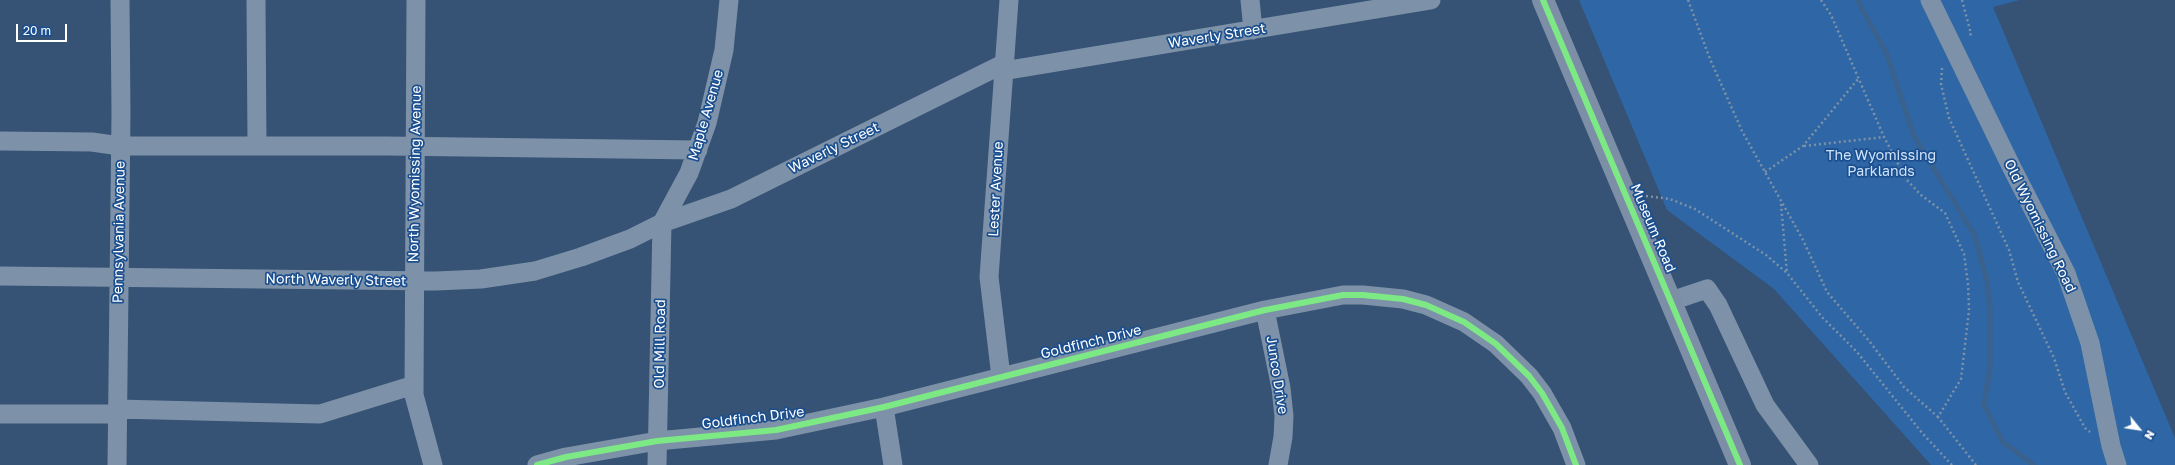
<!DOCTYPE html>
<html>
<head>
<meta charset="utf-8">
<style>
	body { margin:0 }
	#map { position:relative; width:2175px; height:465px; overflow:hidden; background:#365274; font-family:"Golos Text",sans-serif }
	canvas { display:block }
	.north { position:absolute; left:2119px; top:409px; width:40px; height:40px; -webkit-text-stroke:3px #1b4f8f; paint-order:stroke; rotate:120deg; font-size:11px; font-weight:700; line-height:16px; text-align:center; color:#fff }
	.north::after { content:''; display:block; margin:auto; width:14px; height:18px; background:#fff; clip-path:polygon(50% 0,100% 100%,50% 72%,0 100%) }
	.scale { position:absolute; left:16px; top:24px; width:51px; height:18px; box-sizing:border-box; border:2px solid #fff; border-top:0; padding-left:5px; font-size:12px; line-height:14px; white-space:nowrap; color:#fff; -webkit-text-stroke:3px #1b4f8f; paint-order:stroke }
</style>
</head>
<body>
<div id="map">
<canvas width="2175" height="465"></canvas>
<div class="north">N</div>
<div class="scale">20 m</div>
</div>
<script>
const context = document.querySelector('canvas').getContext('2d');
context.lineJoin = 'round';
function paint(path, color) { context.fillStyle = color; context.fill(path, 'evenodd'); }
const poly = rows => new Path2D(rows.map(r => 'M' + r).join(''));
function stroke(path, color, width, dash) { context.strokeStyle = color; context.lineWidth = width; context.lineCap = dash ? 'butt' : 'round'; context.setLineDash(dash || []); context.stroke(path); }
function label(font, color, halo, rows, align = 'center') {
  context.font = font + ' "Golos Text",sans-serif'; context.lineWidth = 3.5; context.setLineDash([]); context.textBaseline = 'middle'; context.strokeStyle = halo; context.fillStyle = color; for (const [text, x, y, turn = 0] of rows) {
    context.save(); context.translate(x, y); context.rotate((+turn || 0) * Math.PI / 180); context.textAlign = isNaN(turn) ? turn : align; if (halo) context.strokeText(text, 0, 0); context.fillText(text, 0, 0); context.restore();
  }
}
const green = poly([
	[1579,0,2020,0,1993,7,2175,438,2175,465,1931,465,1774,289,1667,210]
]);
const stream = poly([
	[1857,0,1886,52,1914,136,1975,236,1987,281,1990,308,1990,367,1984,405,2003,442,2034,465]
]);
const path = poly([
	[1688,0,1710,59,1742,131,1803,240,1827,292,1870,342,1904,387,1938,417],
	[1821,0,1831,15,1884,137,1906,179,1921,195,1945,213,1964,254,1968,284,1969,310,1961,379,1938,417,1976,465],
	[1962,0,1971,34,1967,37],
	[1942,68,1941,84,1949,118,2009,250,2018,282,2054,358,2065,392,2085,428,2090,432],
	[1804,146,1884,137],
	[1765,172,1803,146,1858,79],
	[1646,196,1670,199,1695,209,1766,255,1787,273,1822,317,1857,352,1923,434,1952,465],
	[1781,204,1787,273]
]);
const minor = poly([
	[256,0,257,146],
	[416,0,414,395,433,465],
	[1250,0,1253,30],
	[1930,0,2012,168,2066,273,2090,343,2111,446,2117,465],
	[1003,71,1431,0],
	[0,141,92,142,120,146,386,146,698,150],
	[0,276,436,281,481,279,535,271,581,257,630,239,662,223,731,199,1003,64],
	[1671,301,1707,289,1718,305,1765,405,1809,465],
	[1265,310,1281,388,1284,416,1283,437,1278,465],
	[1001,377,989,277,1009,0],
	[884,407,893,465],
	[117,409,320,414,414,385],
	[0,414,117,414],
	[117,465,121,113,120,0],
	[537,465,566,457,657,441,776,430,884,407,1265,310,1343,295,1363,295,1403,299,1426,305,1464,322,1496,344,1529,376,1542,393,1562,428,1576,465],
	[657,465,662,223,689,173,707,123,724,50,729,0]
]);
const major = poly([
	[1543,0,1740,465]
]);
const cycleway = poly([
	[1543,0,1740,465],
	[537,465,566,457,657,441,776,430,884,407,1265,310,1343,295,1363,295,1403,299,1426,305,1464,322,1496,344,1529,376,1542,393,1562,428,1576,465]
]);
const streetNames = [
	["Waverly Street",1217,36,-9],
	["Maple Avenue",706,115,-74],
	["Waverly Street",834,148,-26],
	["North Wyomissing Avenue",415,174,-89],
	["Lester Avenue",996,189,-87],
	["Old Wyomissing Road",2040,226,64],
	["Museum Road",1653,228,67],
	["Pennsylvania Avenue",119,232,-89],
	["North Waverly Street",336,280,1],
	["Goldfinch Drive",1091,342,-14],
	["Old Mill Road",660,344,-89],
	["Junco Drive",1277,375,81],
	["Goldfinch Drive",753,418,-7]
];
const parkNames = [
	["The Wyomissing",1881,156],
	["Parklands",1881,172]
];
paint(green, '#2f66a5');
stroke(stream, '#3b618d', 5);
stroke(path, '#7d92a8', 2.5, [2, 3]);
stroke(minor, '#7d92a8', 19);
stroke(major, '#7d8ea7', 22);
stroke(cycleway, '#7ce984', 6);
label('14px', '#fff', '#1b4f8f', streetNames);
label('14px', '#cfe3fa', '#1b4f8f', parkNames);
</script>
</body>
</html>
